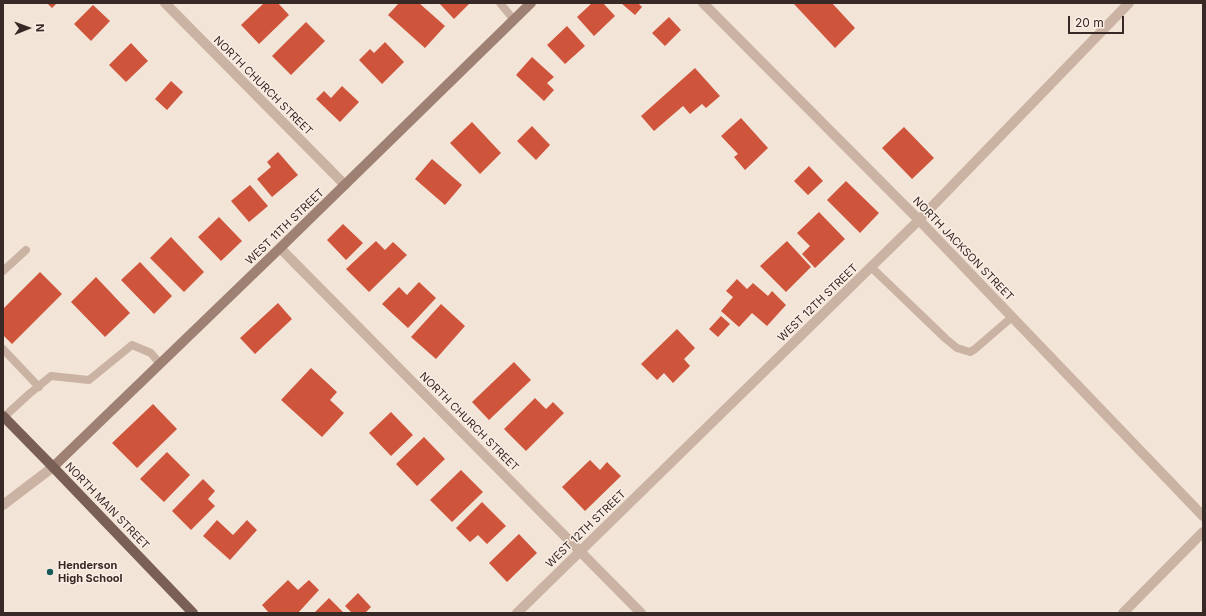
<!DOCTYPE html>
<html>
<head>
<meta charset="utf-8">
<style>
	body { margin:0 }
	#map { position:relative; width:1206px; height:616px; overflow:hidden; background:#f3e4d8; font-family:Inter,sans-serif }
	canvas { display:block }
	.frame { position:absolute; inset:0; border:4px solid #362926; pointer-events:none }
	.north { position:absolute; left:8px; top:8px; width:40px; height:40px; -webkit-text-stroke:3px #faeee4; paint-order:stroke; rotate:89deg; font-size:11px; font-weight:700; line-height:16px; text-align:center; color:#362926 }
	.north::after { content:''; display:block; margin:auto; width:14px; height:18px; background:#362926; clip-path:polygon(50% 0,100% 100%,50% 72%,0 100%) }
	.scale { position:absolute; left:1068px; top:16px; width:56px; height:18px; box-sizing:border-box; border:2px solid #362926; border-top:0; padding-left:5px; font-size:12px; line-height:14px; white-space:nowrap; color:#362926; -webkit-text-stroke:3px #faeee4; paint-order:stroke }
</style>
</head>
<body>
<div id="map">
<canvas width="1206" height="616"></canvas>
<div class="frame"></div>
<div class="north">N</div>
<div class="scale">20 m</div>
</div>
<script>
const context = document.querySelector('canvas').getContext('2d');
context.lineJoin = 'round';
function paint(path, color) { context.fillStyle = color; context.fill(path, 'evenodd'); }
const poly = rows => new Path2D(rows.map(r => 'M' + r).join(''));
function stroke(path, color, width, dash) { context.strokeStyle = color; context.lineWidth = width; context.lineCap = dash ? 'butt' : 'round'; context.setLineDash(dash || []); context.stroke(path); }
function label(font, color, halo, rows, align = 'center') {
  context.font = font + ' Inter,sans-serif'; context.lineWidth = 3; context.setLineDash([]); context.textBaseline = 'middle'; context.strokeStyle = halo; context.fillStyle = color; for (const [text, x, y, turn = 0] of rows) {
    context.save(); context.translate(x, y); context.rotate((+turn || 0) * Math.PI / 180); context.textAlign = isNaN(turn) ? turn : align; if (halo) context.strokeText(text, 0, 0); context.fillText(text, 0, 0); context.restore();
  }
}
const building = poly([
	[47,3,57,3,52,8],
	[264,3,278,3,289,15,259,44,241,25],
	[399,3,419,3,445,26,425,48,388,15],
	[439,3,470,3,454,19],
	[592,3,603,3,615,16,594,36,577,17],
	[621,3,638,3,642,7,635,15],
	[795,3,832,3,855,28,835,48,794,4],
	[93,5,110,21,91,41,74,24],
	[669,17,681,30,665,46,652,33],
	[306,22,325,41,291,75,272,56],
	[567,26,585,46,565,64,547,45],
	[385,42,404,62,382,84,359,60,370,49,374,53],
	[131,43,148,61,126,82,109,65],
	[532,57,554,77,547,83,554,90,544,101,516,75],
	[695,68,720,96,706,108,702,104,690,114,683,106,654,131,641,116],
	[171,81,183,92,167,110,155,99],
	[342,86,359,102,340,122,316,99,324,91,331,98],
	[741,118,768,148,745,170,734,157,738,154,721,136],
	[472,122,501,153,480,174,450,143],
	[532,126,550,145,536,160,517,141],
	[904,127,934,158,912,179,882,148],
	[278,152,298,175,272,197,257,179,271,167,267,162],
	[432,159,462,185,445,205,415,179],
	[809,166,823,181,808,195,794,181],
	[846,181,879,213,860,233,827,200],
	[250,185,268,206,249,222,231,201],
	[819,212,845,239,815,268,802,254,810,246,797,233],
	[219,217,242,241,221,261,198,237],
	[343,224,363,243,346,260,327,240],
	[171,237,204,272,184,292,150,258],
	[376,241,385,250,393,242,407,255,369,292,346,269],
	[787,241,811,267,786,292,760,266],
	[140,262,172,296,154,314,121,280],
	[40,272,62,294,12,344,3,335,3,309],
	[96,277,130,313,105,337,71,302],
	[737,279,747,289,753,283,768,296,772,291,786,305,767,326,752,313,739,327,721,311,733,297,726,291],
	[419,282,436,298,408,328,382,304,399,287,407,295],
	[278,303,292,319,255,354,240,338],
	[441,304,465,326,436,359,411,337],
	[721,316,730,324,718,337,709,329],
	[677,329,695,348,684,359,690,366,673,383,664,373,657,380,641,364],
	[514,362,531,380,489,420,472,402],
	[311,368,337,392,330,400,344,413,322,437,281,400],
	[535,398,546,409,553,402,564,413,526,451,504,429],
	[153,404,177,429,137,468,112,443],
	[391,412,413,435,391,456,369,433],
	[424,437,445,459,417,486,396,464],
	[167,452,190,475,164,502,140,479],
	[590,460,600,470,607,462,621,476,585,511,562,487],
	[461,470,483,492,452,522,430,500],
	[203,479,215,491,208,499,215,506,191,530,172,511],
	[482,502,506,526,487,544,478,535,470,542,456,528],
	[217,520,233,535,247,520,257,530,230,560,203,536],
	[519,534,537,553,507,582,489,563],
	[288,580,298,590,309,580,319,590,298,613,269,613,262,605],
	[358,593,371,607,365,613,352,613,345,606],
	[329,598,344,613,314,613]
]);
const lane = poly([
	[500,3,514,20],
	[871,267,946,339,957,348,970,352,975,349,1012,317],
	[3,271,26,250],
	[3,349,39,387],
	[4,417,29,394,51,376,89,380,132,345,151,353,160,364]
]);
const street = poly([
	[165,3,345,185],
	[703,3,919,220,1203,516],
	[280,248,641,613],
	[3,505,53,467],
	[517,613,919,220,1129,3],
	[1123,613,1203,532]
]);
const secondary = poly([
	[53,467,280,248,531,3]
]);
const primary = poly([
	[3,416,53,467,193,613]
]);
const markers = [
	[50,572,4,"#195959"]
];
const streetNames = [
	["NORTH CHURCH STREET",263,86,45],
	["WEST 11TH STREET",285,227,-44],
	["NORTH JACKSON STREET",963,249,46],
	["WEST 12TH STREET",818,303,-44],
	["NORTH CHURCH STREET",469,422,45],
	["NORTH MAIN STREET",107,506,46],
	["WEST 12TH STREET",586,529,-44]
];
const poiNames = [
	["Henderson",58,566],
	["High School",58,579]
];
paint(building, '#ce543b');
stroke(lane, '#cbb3a3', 8);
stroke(street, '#cbb3a3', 10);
stroke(secondary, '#9f8174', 10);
stroke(primary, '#795f55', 10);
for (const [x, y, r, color] of markers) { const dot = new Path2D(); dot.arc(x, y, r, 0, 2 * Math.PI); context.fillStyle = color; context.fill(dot); stroke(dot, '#faeee4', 1.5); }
label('11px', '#362926', '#faeee4', streetNames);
label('bold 11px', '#362926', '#faeee4', poiNames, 'left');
</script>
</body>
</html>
